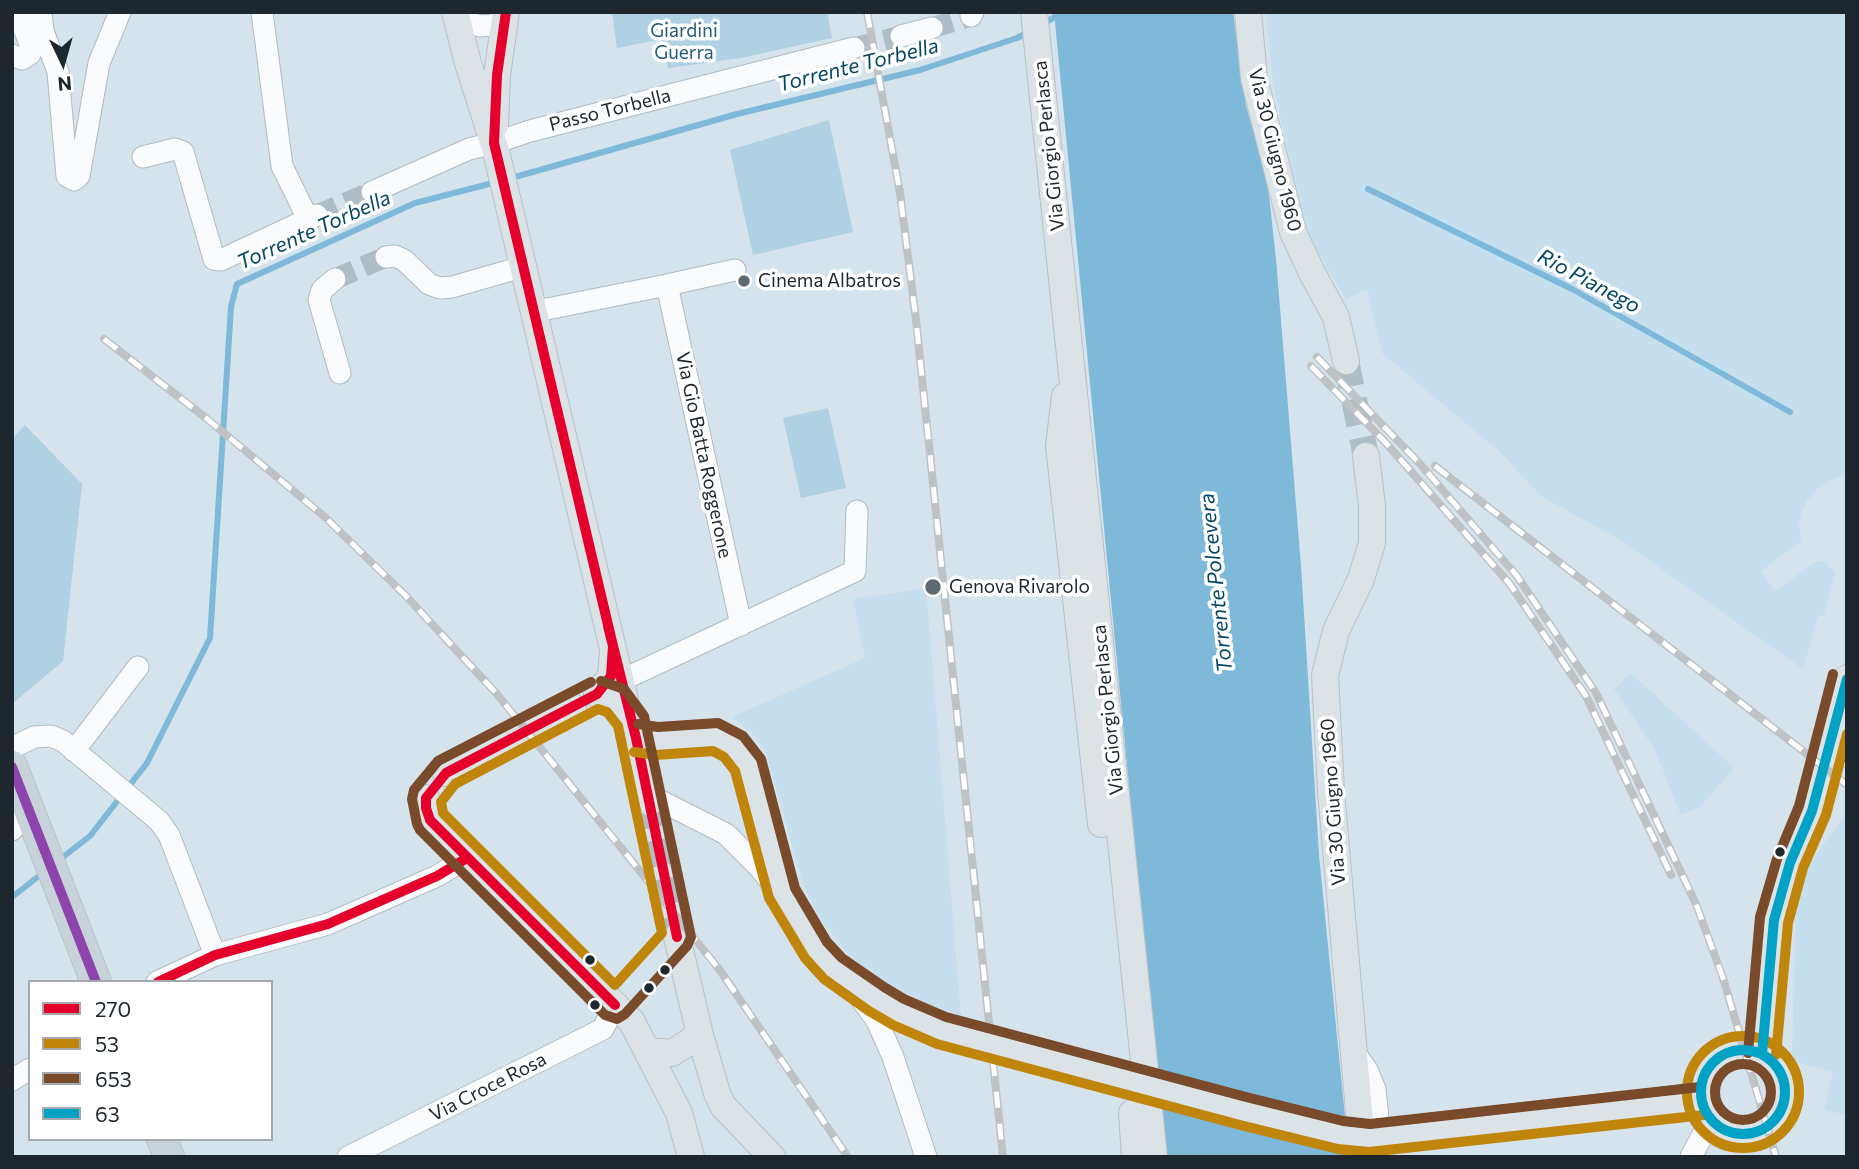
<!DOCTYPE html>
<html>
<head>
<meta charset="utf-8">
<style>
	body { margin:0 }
	#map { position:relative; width:1859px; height:1169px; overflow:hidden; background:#d4e3ec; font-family:Commissioner,sans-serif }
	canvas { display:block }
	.frame { position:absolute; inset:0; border:14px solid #1d272d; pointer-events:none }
	.legend { position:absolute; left:28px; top:980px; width:245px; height:161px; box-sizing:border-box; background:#fff; border:2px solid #a5a9ab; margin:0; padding:9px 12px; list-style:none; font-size:21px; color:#1d272d }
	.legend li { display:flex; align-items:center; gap:14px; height:35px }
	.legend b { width:35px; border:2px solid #a5a9ab }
	.north { position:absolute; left:28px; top:28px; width:70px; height:70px; -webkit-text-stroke:5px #fff; paint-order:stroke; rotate:175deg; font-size:19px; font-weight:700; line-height:28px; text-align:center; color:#1d272d }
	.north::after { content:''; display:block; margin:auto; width:24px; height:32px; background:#1d272d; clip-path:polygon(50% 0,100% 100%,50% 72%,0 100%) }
</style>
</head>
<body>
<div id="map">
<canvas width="1859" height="1169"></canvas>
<div class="frame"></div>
<ul class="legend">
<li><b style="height:9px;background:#e4002b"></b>270</li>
<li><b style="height:9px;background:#c0860b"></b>53</li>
<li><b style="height:9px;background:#7a4b2a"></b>653</li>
<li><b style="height:9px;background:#01a2c6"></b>63</li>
</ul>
<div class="north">N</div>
</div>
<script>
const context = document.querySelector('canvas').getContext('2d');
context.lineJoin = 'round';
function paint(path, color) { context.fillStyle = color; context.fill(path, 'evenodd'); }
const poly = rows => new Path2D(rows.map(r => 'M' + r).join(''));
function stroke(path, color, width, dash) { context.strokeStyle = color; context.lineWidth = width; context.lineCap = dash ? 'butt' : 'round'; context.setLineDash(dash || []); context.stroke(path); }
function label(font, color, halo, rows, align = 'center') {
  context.font = font + ' Commissioner,sans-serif'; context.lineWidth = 7; context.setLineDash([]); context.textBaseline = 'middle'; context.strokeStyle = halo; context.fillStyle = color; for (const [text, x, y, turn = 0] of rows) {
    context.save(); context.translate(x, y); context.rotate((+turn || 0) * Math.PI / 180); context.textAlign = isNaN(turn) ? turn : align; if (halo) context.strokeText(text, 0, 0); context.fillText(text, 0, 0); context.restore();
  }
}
const built = poly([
	[1266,12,1847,12,1847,473,1831,480,1817,489,1806,502,1801,514,1799,526,1802,540,1761,571,1775,591,1817,561,1824,561,1835,572,1824,615,1818,616,1803,669,1619,539,1542,497,1499,451,1382,353,1367,289,1346,299,1305,231,1273,84],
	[926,588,961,1016,917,1000,880,981,851,957,819,917,803,884,766,752,753,734,732,717,865,658,853,599],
	[1631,673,1734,768,1701,806,1681,815,1655,750,1614,689],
	[1847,812,1847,1115,1824,1110,1833,1072,1792,1061,1796,893,1805,870]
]);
const green = poly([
	[612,12,827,12,832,38,741,58,668,68,663,39,617,48],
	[829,120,853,232,753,255,730,150],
	[828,408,846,488,801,498,783,418],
	[25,425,82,484,63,661,12,704,12,439]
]);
const water = poly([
	[1054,12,1233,12,1246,106,1267,177,1276,259,1301,566,1319,855,1349,1157,1165,1157]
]);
const stream = poly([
	[1042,25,1062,12],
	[508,179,737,114,920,70,1017,38,1029,32],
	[1368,189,1572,289,1790,412],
	[58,861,90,836,147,763,210,638,231,307,237,284,415,203,497,182],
	[12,897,44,872]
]);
const minorTunnel = poly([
	[932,28,971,16],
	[854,48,901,36],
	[317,215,372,192],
	[335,279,386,257]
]);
const majorTunnel = poly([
	[1346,361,1366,456],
	[649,802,677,937]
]);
const minor = poly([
	[41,12,43,31,58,72,67,176,74,180,79,176,99,63,120,12],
	[262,12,282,166,308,219],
	[458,12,468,22,480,26,494,25,506,16],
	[971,16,973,12],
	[901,36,932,28],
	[12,55,22,59,30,54,32,49,23,26,21,12],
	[143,157,175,149,183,152,214,259,221,260,317,215],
	[372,192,469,149,494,143,530,131,854,48],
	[386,257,395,256,404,260,429,284,440,288,452,287,522,267],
	[335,279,322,290,319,300,340,373],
	[667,285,735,270],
	[532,312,667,285,741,625],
	[622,680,855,571,857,511],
	[12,748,34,737,51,736,63,741,159,821,169,835,215,955],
	[74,751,138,667],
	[1829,752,1847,756],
	[647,794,726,834,760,868,778,891],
	[12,802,20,820,12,830],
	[157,982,215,955,328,924,437,876,467,858],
	[851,985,877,1021,893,1057,926,1157],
	[1355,1053,1367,1070,1375,1089,1382,1157],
	[12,1080,30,1069],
	[348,1157,603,1029,615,1005],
	[1691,1157,1711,1119]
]);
const major = poly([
	[455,12,468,63,496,151,649,802],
	[1034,12,1154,1157],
	[1248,12,1254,78,1293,232,1311,271,1336,317,1346,361],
	[495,125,497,75,506,12],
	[1065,396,1059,446,1101,824],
	[613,651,611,676,597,694,615,700,631,720],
	[636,738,657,741,716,737,733,746,748,764,772,861],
	[446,773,573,707],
	[426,798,430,820,632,1022,679,1113,691,1157],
	[677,937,700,1035,717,1093,723,1106,772,1157],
	'1701 1092a42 42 0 1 1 84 0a42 42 0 1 1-84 0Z',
	[648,1051,672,1053,700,1035],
	[1762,1054,1774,920,1790,863,1812,811,1847,678],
	[1132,1113,1135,1157],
	[1363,1157,1331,791,1325,675,1336,631,1361,579,1372,543,1372,506,1366,456]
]);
const highway = poly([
	[12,766,96,982],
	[162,1139,169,1157]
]);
const rail = poly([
	[867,12,900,193,916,320,1003,1157],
	[104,339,206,418,326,518,406,596,496,693,719,969,848,1157],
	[1317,357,1421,465,1517,576,1596,693,1696,904,1723,978,1776,1157],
	[1311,366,1386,443,1509,583,1586,696,1671,875],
	[1435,466,1847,785]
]);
const majorBridge = poly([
	[772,861,782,893,816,950,833,969,898,1012,941,1030,1243,1111,1341,1135,1370,1138,1391,1137,1685,1103]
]);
const bus1 = poly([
	[506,12,497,75,494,143,613,646,611,676,597,694,446,773,426,798,426,808,430,820,615,1005],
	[608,626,636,738,677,937],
	[158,982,215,955,328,924,437,876,467,858]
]);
const bus2 = poly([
	[598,709,607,712,618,726,662,933,615,985,443,813,441,802,455,784,598,709],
	[634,752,656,755,713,751,724,757,735,771,769,898,805,958,824,979,869,1011,893,1025,937,1044,1240,1125,1338,1149,1369,1152,1704,1115],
	'1687 1092a56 56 0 1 1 112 0a56 56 0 1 1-112 0Z',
	[1776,1055,1788,923,1803,868,1826,815,1847,734]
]);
const bus3 = poly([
	[591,682,438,761,414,790,412,799,417,824,420,830,605,1015,617,1019,625,1014,687,946,691,937,644,716,624,689,601,681],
	[638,724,658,727,718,723,743,736,761,759,795,888,827,942,842,958,884,987,904,999,946,1017,1246,1097,1343,1121,1370,1124,1700,1087],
	[1748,1053,1760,917,1777,859,1799,806,1833,674],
	'1715 1092a28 28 0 1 1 56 0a28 28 0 1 1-56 0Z'
]);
const bus4 = poly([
	'1701 1092a42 42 0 1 1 84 0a42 42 0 1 1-84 0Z',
	[1762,1054,1774,920,1790,863,1812,811,1847,679]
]);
const bus5 = poly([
	[12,767,96,982]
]);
const markers = [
	[744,281,7,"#5d6970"],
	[933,587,9,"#5d6970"],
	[1780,852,6,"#1d272d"],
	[590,960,6,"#1d272d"],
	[665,970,6,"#1d272d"],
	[649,988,6,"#1d272d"],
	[595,1005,6,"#1d272d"]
];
const parkNames = [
	["Giardini",684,31],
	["Guerra",684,53]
];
const streetNames = [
	["Passo Torbella",610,110,-14],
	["Via Giorgio Perlasca",1049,146,-96],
	["Via 30 Giugno 1960",1275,150,76],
	["Via Gio Batta Roggerone",704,455,78],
	["Via Giorgio Perlasca",1108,710,-96],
	["Via 30 Giugno 1960",1333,802,-94],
	["Via Croce Rosa",488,1087,-27]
];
const poiNames = [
	["Cinema Albatros",758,281],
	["Genova Rivarolo",949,587]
];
const waterNames = [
	["Torrente Torbella",858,65,-14],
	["Torrente Torbella",314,230,-24],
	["Rio Pianego",1589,281,28],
	["Torrente Polcevera",1216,583,-96]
];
paint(built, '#c5dfef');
paint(green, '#b0d0e3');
paint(water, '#7eb9da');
stroke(stream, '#7eb9da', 6);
stroke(minorTunnel, '#afbdc6', 21, [21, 10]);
stroke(majorTunnel, '#afbdc6', 26, [26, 13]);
stroke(minor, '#b0bbc3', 23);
stroke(major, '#bac1c6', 28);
stroke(highway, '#bac1c6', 32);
stroke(minor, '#f9fbfc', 21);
stroke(major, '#dbe3e7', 26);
stroke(highway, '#c7d3d9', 30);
stroke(rail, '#bec2c4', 8);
stroke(rail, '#fff', 5, [16]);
stroke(majorBridge, '#bac1c6', 28, []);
stroke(majorBridge, '#dbe3e7', 26);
stroke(bus1, '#e4002b', 10);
stroke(bus2, '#c0860b', 10);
stroke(bus3, '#7a4b2a', 10);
stroke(bus4, '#01a2c6', 10);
stroke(bus5, '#8e44ad', 10);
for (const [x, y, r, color] of markers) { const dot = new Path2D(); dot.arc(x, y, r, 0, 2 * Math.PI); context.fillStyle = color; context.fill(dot); stroke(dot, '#fff', 2.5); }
label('19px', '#215c7a', '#fff', parkNames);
label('19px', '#1d272d', '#fff', streetNames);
label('19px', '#1d272d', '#fff', poiNames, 'left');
label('italic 21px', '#054865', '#fff', waterNames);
</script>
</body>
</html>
